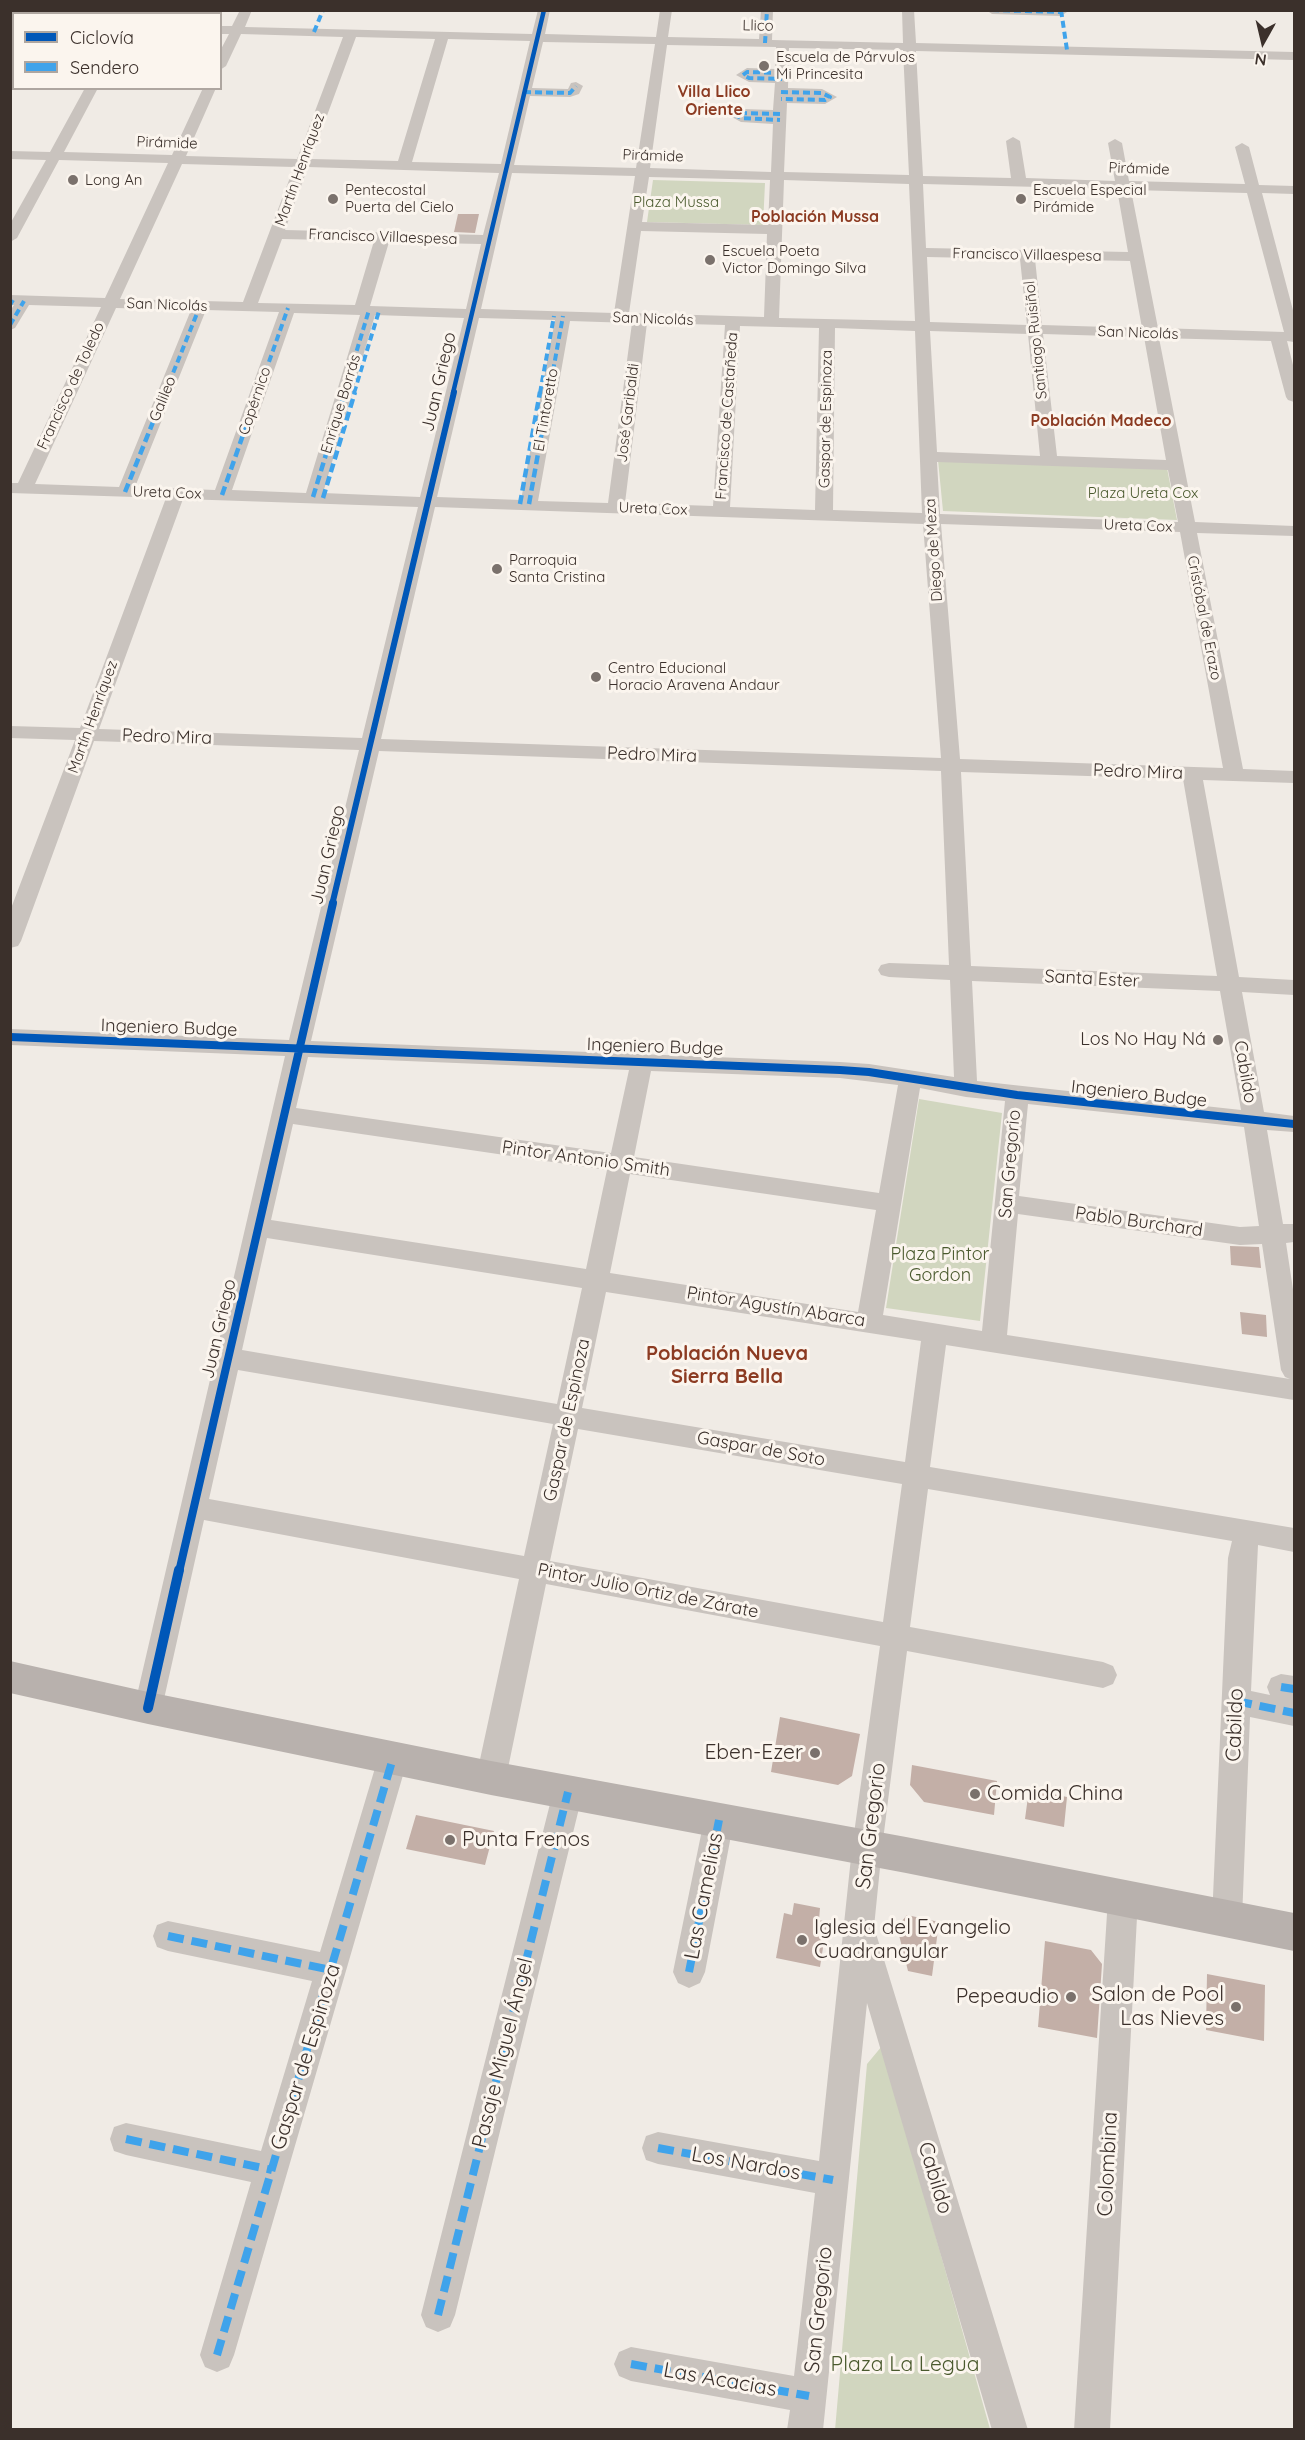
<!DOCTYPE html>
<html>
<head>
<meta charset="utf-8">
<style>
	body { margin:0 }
	#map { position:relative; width:1305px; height:2440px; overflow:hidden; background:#f0ebe5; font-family:Quicksand,sans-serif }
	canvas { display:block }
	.frame { position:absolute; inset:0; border:12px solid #3b302b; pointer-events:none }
	.legend { position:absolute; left:12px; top:12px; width:210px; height:78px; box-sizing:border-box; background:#fbf5ee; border:2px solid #aea6a0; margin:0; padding:8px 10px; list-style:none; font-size:18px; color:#3b302b }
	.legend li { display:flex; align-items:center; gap:12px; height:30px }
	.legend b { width:30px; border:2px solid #aea6a0 }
	.north { position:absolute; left:1233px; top:12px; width:60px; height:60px; -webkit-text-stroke:4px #fbf5ee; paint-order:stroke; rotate:188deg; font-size:16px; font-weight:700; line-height:24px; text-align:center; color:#3b302b }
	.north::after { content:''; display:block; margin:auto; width:21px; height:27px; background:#3b302b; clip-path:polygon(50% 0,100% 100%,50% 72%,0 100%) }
</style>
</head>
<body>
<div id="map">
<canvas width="1305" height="2440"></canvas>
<div class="frame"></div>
<ul class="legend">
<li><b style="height:8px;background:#0057b8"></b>Ciclovía</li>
<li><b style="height:8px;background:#3fa3eb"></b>Sendero</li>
</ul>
<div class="north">N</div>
</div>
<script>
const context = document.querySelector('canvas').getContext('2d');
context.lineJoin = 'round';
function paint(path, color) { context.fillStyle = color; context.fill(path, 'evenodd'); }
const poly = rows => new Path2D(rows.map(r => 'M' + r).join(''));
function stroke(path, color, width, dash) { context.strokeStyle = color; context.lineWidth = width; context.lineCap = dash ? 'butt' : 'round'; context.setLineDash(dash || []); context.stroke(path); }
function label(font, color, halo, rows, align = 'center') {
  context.font = font + ' Quicksand,sans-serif'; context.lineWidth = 6; context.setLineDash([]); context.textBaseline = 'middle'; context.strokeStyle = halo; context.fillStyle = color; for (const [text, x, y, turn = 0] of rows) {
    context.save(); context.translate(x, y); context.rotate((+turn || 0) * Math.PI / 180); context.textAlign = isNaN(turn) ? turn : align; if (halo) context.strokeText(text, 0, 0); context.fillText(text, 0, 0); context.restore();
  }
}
const green = poly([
	[653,180,765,183,763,225,647,222],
	[938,460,1167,468,1177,520,943,511],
	[919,1099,1002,1113,980,1321,886,1308],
	[882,2046,990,2429,835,2430,867,2064]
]);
const building = poly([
	[458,214,479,214,475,233,454,232],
	[1230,1246,1259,1247,1261,1268,1231,1265],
	[1240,1312,1266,1315,1267,1337,1242,1334],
	[780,1717,860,1734,852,1776,838,1785,771,1772],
	[912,1765,997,1781,994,1815,924,1802,910,1785],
	[1029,1789,1067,1797,1064,1827,1025,1819],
	[416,1815,494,1831,485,1865,406,1849],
	[794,1903,820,1908,819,1920,827,1922,820,1967,776,1958,784,1913,792,1915],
	[907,1915,939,1922,932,1976,908,1971,897,1927],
	[1045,1941,1091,1950,1102,1964,1097,2038,1038,2027],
	[1207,1974,1265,1985,1264,2041,1206,2030]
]);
const minor = poly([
	[33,10,45,10,43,14,31,14,33,10],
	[88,10,100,10,98,14,86,14,88,10],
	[161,10,173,10,172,14,160,14,161,10],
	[240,10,252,10,245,27,532,34,538,10,550,10,545,34,656,37,660,10,672,10,668,37,759,39,761,10,773,10,772,40,903,43,902,10,914,10,916,43,1294,52,1294,60,916,51,923,176,1011,178,1006,141,1013,137,1020,141,1026,178,1115,181,1108,143,1115,139,1122,143,1129,181,1245,184,1235,147,1242,143,1249,147,1259,185,1294,186,1294,194,1262,193,1294,314,1294,342,1287,341,1294,369,1294,402,1288,400,1286,397,1271,341,1159,338,1195,522,1294,526,1294,536,1197,533,1243,769,1294,771,1294,783,1203,780,1239,977,1294,980,1294,995,1242,992,1264,1112,1294,1116,1294,1132,1267,1130,1283,1224,1294,1224,1294,1242,1286,1243,1294,1296,1294,1400,946,1345,930,1467,1294,1528,1294,1552,1258,1545,1251,1691,1270,1695,1267,1687,1271,1678,1281,1674,1294,1676,1294,1726,1250,1717,1242,1919,1238,1930,1227,1934,1216,1930,1212,1919,1228,1558,1232,1541,928,1489,910,1627,1103,1662,1113,1666,1117,1675,1113,1684,1103,1688,907,1651,882,1848,874,1927,1028,2430,992,2430,867,2003,823,2430,787,2430,790,2410,631,2381,619,2376,614,2364,619,2352,631,2347,794,2376,815,2193,658,2164,646,2160,642,2148,646,2136,658,2132,819,2161,852,1848,880,1646,546,1584,506,1778,501,1788,491,1792,481,1788,476,1778,519,1579,204,1520,162,1708,158,1717,148,1721,138,1717,134,1708,285,1056,10,1045,10,1029,289,1040,359,750,94,741,21,941,18,946,10,948,10,911,75,740,10,738,10,726,80,728,166,498,10,493,10,483,18,483,101,307,29,305,15,328,10,330,10,311,14,305,10,305,10,295,105,298,168,163,59,160,17,238,10,242,10,224,46,160,10,159,10,151,50,152,85,88,98,88,64,152,172,155,203,88,216,88,186,156,297,159,343,37,241,34,226,66,220,70,220,51,229,34,220,34,220,26,232,26,240,10],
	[356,37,435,39,398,161,311,159,356,37],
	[448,39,530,41,501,164,412,162,448,39],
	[543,42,655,44,636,168,514,165,530,96,570,97,579,94,583,86,576,82,571,83,568,89,532,88,543,42],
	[667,45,776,47,775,69,747,68,736,75,749,82,775,83,773,110,742,109,730,112,728,115,741,122,773,124,771,172,650,168,667,45],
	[789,48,903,50,909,175,784,172,787,103,825,104,837,97,822,89,788,88,789,48],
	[182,164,294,167,243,302,120,299,182,164],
	[308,167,404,170,499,173,483,235,285,230,308,167],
	[512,173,635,176,614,313,481,309,512,173],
	[649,177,770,180,768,225,642,222,649,177],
	[784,180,909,184,915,321,779,318,784,180],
	[923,184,1117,189,1128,252,926,248,923,184],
	[1131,190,1247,193,1284,332,1158,328,1131,190],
	[641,231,767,234,764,317,629,313,641,231],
	[282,239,374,241,355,305,258,303,282,239],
	[389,242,481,244,466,309,370,306,389,242],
	[927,257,1020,259,1027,325,930,322,927,257],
	[1035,259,1130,261,1142,328,1042,325,1035,259],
	[116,308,191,310,119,487,35,484,116,308],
	[206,310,279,312,215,490,135,487,206,310],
	[294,313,360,315,306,493,232,490,294,313],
	[375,315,464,318,420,497,323,493,375,315],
	[479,318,555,320,521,500,437,497,479,318],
	[570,321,632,323,608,503,538,501,570,321],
	[647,323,725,325,713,506,625,503,647,323],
	[740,326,819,328,815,510,730,507,740,326],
	[835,328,915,331,922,513,833,510,835,328],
	[930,331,1028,334,1040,456,937,452,930,331],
	[1043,334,1144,337,1166,460,1057,456,1043,334],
	[937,462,1168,470,1178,522,940,514,937,462],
	[183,499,418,507,362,738,99,729,183,499],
	[435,507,923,524,941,758,381,739,435,507],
	[941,524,1180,532,1223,768,960,759,941,524],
	[379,751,941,771,949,965,889,963,881,965,878,970,881,975,889,977,950,980,954,1077,869,1064,840,1062,311,1041,379,751],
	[961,772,1183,779,1217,976,971,966,961,772],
	[972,981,1220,991,1241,1110,977,1081,972,981],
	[308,1057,629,1070,611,1153,296,1108,308,1057],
	[651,1071,840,1078,898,1085,879,1193,634,1157,651,1071],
	[920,1088,966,1097,1005,1101,982,1331,883,1315,920,1088],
	[1028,1104,1244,1127,1259,1226,1240,1227,1019,1196,1028,1104],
	[293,1124,607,1170,586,1269,271,1220,293,1124],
	[630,1174,876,1210,858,1312,610,1273,630,1174],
	[1018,1214,1240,1245,1262,1244,1281,1370,1285,1377,1290,1379,1007,1335,1018,1214],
	[267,1238,582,1288,557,1404,242,1350,267,1238],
	[606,1292,921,1341,905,1462,582,1408,606,1292],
	[238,1370,553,1424,524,1556,209,1499,238,1370],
	[578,1429,902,1484,883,1622,550,1561,578,1429],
	[986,10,1066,10,1067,12,1061,16,992,14,986,10],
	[14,22,14,34,10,35,10,23,14,22],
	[14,47,14,59,10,60,10,48,14,47],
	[393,1744,403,1748,408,1758,234,2355,229,2367,217,2372,205,2367,200,2355,251,2182,126,2155,114,2151,110,2139,114,2127,126,2123,261,2151,312,1981,168,1951,157,1947,153,1936,157,1925,168,1921,320,1952,378,1758,383,1748,393,1744],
	[568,1778,578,1782,583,1792,455,2315,450,2327,438,2332,426,2327,421,2315,553,1792,558,1782,568,1778],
	[719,1806,730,1810,734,1820,705,1972,700,1983,689,1988,678,1983,673,1972,704,1820,708,1810,719,1806],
	[1123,1883,1134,1888,1138,1898,1110,2430,1074,2430,1108,1898,1112,1888,1123,1883]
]);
const major = poly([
	[10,1661,148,1692,491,1761,906,1837,1294,1913,1294,1951,906,1873,491,1795,148,1724,10,1693,10,1661]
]);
const quietFar2 = poly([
	[992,10,1061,12],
	[1061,10,1067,50],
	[21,14,23,10],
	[37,14,39,10],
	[92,14,94,10],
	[166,14,167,10],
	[10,31,14,26],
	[314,32,323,10],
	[765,43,767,10],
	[10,56,14,51],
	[782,73,747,72,743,75,749,78,782,79],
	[524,92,570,93,576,86],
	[781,92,822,93,830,97,825,100,781,99],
	[780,114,742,113,735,115,741,118,780,120],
	[10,305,13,300],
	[10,325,24,301],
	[165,393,200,306],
	[258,393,288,308],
	[344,393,369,310],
	[354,393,379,311],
	[540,393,554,316],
	[549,393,563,316]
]);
const quietFar1 = poly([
	[125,492,165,392],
	[222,495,258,392],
	[313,497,345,392],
	[323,498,355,392],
	[520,504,540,392],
	[529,504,549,392]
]);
const quiet = poly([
	[1281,1687,1294,1689],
	[1236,1701,1294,1713],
	[168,1936,331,1970],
	[689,1972,719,1820],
	[126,2139,272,2170],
	[658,2148,833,2180],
	[438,2315,568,1792],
	[217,2355,393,1758],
	[631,2364,809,2396]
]);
const cyclewayFar3 = poly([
	[453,393,544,10]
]);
const cyclewayFar2 = poly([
	[332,905,454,392]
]);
const cyclewayFar1 = poly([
	[10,1037,840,1070,869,1072,1017,1095,1294,1124],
	[179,1572,333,903]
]);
const cycleway = poly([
	[148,1708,179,1570]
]);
const markers = [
	[764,66,6,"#7a716c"],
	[73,180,6,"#7a716c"],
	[333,199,6,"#7a716c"],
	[1021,199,6,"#7a716c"],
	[710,260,6,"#7a716c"],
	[497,569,6,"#7a716c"],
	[596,677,6,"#7a716c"],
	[1218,1040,6,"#7a716c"],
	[815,1753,6,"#7a716c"],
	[975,1794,6,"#7a716c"],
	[450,1840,6,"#7a716c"],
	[802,1940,6,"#7a716c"],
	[1071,1997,6,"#7a716c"],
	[1236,2007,6,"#7a716c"]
];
const farStreetnames = [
	["Llico",758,26,1],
	["Pirámide",167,143,2],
	["Pirámide",653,156,2],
	["Pirámide",1139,169,2],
	["Martín Henríquez",300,170,-70],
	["Francisco Villaespesa",383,237,2],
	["Francisco Villaespesa",1027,255,1],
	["San Nicolás",167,305,2],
	["San Nicolás",653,319,2],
	["San Nicolás",1138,333,2],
	["Santiago Ruisiñol",1036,340,-96],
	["Francisco de Toledo",71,386,-65],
	["Galileo",163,399,-68],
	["Copérnico",255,401,-71],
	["Enrique Borrás",341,404,-73],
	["El Tintoretto",546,410,-80],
	["José Garibaldi",628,413,-83],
	["Francisco de Castañeda",727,416,-86],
	["Gaspar de Espinoza",826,419,-89],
	["Ureta Cox",167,493,2],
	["Ureta Cox",653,509,2],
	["Ureta Cox",1138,526,2],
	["Diego de Meza",934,550,-94],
	["Cristóbal de Erazo",1204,618,79],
	["Martín Henríquez",93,717,-70]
];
const farPoinames = [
	["Escuela de Párvulos",776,57],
	["Mi Princesita",776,74],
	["Long An",85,180],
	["Pentecostal",345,190],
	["Puerta del Cielo",345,207],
	["Escuela Especial",1033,190],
	["Pirámide",1033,207],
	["Escuela Poeta",722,251],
	["Victor Domingo Silva",722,268],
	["Parroquia",509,560],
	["Santa Cristina",509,577],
	["Centro Educional",608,668],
	["Horacio Aravena Andaur",608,685]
];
const farParknames = [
	["Plaza Mussa",676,202],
	["Plaza Ureta Cox",1143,493]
];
const farNeighbourhoodnames = [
	["Villa Llico",714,92],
	["Oriente",714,110],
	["Población Mussa",815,217],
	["Población Madeco",1101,421]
];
const streetNames = [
	["Juan Griego",439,382,-77],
	["Pedro Mira",167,737,2],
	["Pedro Mira",652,755,2],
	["Pedro Mira",1138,772,2],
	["Juan Griego",328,855,-77],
	["Santa Ester",1092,979,3],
	["Ingeniero Budge",169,1028,2],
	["Ingeniero Budge",655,1047,2],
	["Cabildo",1245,1072,80],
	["Ingeniero Budge",1139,1094,6],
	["Pintor Antonio Smith",586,1159,8],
	["San Gregorio",1010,1164,-85],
	["Pablo Burchard",1139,1222,8],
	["Pintor Agustín Abarca",776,1307,9],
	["Juan Griego",219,1329,-77],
	["Gaspar de Espinoza",567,1420,-78],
	["Gaspar de Soto",761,1449,10],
	["Pintor Julio Ortiz de Zárate",648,1591,11]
];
const poiNames = [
	["Los No Hay Ná",1206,1040]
];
const parkNames = [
	["Plaza Pintor",940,1255],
	["Gordon",940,1276]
];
const neighbourhoodNames = [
	["Población Nueva",727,1354],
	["Sierra Bella",727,1377]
];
const nearStreetnames = [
	["Cabildo",1235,1725,-88],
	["San Gregorio",871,1826,-83],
	["Las Camelias",704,1896,-79],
	["Pasaje Miguel Ángel",503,2053,-76],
	["Gaspar de Espinoza",306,2057,-73],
	["Los Nardos",746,2164,10],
	["Colombina",1108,2164,-87],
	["Cabildo",935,2178,73],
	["San Gregorio",819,2310,-84],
	["Las Acacias",720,2380,10]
];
const nearPoinames = [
	["Eben-Ezer",803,1753],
	["Comida China",987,1794,"left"],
	["Punta Frenos",462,1840,"left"],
	["Iglesia del Evangelio",814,1928,"left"],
	["Cuadrangular",814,1952,"left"],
	["Salon de Pool",1224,1995],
	["Las Nieves",1224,2019],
	["Pepeaudio",1059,1997]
];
const nearParknames = [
	["Plaza La Legua",905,2365]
];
paint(green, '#d1d6bf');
paint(building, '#c3afa7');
paint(minor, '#c9c3be');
paint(major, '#b8b1ad');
stroke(quietFar2, '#3fa3eb', 4, [7, 4]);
stroke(quietFar1, '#3fa3eb', 4.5, [9, 4.5]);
stroke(quiet, '#3fa3eb', 8, [16, 8]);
stroke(cyclewayFar3, '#0057b8', 4.5);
stroke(cyclewayFar2, '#0057b8', 6);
stroke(cyclewayFar1, '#0057b8', 8);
stroke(cycleway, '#0057b8', 10);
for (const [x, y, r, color] of markers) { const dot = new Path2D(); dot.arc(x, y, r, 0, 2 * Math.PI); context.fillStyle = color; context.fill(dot); stroke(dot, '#fbf5ee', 2); }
label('15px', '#3b302b', '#fbf5ee', farStreetnames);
label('15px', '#3b302b', '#fbf5ee', farPoinames, 'left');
label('15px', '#4a5a2e', '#fbf5ee', farParknames);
label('bold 16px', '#8c3b22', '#fbf5ee', farNeighbourhoodnames);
label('18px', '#3b302b', '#fbf5ee', streetNames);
label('18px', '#3b302b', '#fbf5ee', poiNames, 'right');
label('18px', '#4a5a2e', '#fbf5ee', parkNames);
label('bold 20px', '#8c3b22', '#fbf5ee', neighbourhoodNames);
label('21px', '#3b302b', '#fbf5ee', nearStreetnames);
label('21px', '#3b302b', '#fbf5ee', nearPoinames, 'right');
label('21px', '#4a5a2e', '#fbf5ee', nearParknames);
</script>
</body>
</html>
